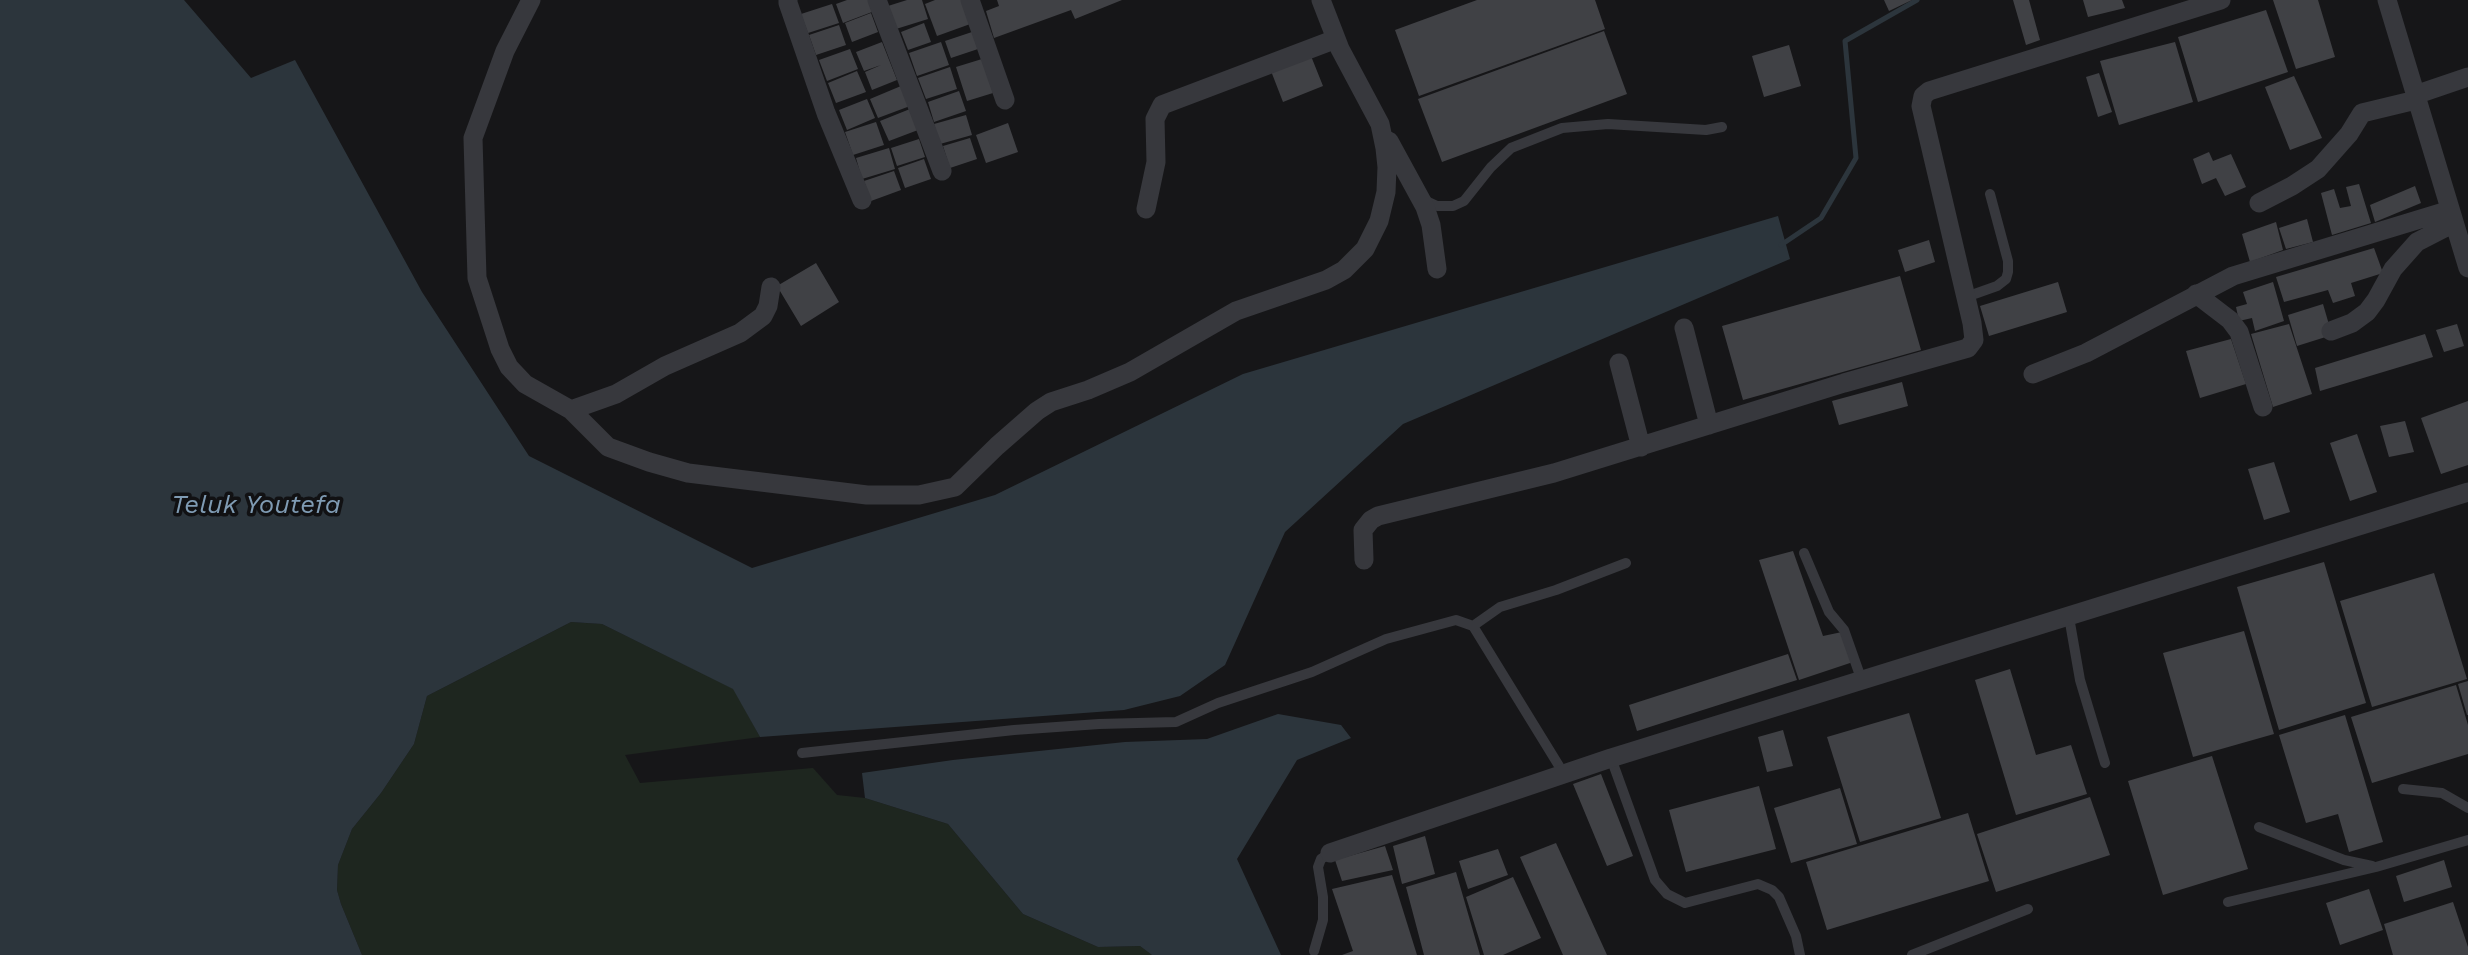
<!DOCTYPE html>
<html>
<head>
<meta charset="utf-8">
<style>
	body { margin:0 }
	canvas { display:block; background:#161618 }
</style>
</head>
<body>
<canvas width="2468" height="955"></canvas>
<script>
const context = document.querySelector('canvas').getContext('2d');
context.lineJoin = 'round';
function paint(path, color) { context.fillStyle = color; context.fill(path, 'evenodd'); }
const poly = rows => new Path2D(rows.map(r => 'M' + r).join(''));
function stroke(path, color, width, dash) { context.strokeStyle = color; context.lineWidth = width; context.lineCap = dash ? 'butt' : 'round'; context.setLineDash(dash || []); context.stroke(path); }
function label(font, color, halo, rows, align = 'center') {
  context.font = font + ' "Work Sans",sans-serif'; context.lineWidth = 7; context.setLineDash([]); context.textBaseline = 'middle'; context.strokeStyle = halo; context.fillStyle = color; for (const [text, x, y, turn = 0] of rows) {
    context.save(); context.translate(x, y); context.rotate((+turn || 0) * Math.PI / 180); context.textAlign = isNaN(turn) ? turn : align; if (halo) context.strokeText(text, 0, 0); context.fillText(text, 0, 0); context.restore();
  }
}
const green = poly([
	[571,622,602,624,734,689,760,737,625,755,640,783,813,768,837,795,865,798,948,824,1023,914,1098,947,1140,946,1152,955,362,955,341,904,337,890,338,865,352,829,381,793,414,744,427,696]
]);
const water = poly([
	[0,0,184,0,251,78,295,60,422,292,529,456,752,568,995,495,1243,374,1778,216,1790,259,1403,424,1285,532,1225,665,1180,696,1124,710,760,737,733,689,602,624,571,622,427,696,414,744,381,793,352,829,338,865,337,890,341,904,362,955,0,955],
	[1278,714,1341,725,1351,738,1297,760,1237,859,1281,955,1152,955,1140,946,1098,947,1023,914,948,824,865,798,862,773,953,760,1125,742,1207,739]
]);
const stream = poly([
	[1781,245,1821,218,1856,158,1845,41,1917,0]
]);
const building = poly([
	[847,0,868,0,872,12,843,23,836,4],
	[907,0,922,0,928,19,896,29,888,6],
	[935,0,964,0,973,23,937,36,925,4],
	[997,0,1122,0,1075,19,1071,10,994,38,986,11,999,6],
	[1477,0,1595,0,1605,29,1419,96,1395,30],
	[1884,0,1912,0,1889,11],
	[2013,0,2029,0,2040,40,2026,45],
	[2083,0,2122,0,2125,8,2088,17],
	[2273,0,2318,0,2335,57,2296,69],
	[832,4,839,23,808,33,801,14],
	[2266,10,2288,72,2198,102,2178,37],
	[871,13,878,32,852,42,845,23],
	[924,23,931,42,908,50,901,32],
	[839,25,846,45,816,55,809,35],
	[1604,31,1627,94,1442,162,1418,99],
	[972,32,978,49,951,58,945,41],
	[882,42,897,80,872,90,865,72,881,65,864,71,856,52],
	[941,42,949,65,917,76,909,53],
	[2175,42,2193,102,2119,125,2100,61],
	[1789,45,1801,86,1764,97,1752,56],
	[850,49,858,69,827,81,819,60],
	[1311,56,1323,86,1283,102,1271,71],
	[982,59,993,93,967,101,956,67],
	[950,67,957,89,926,99,918,78],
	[857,71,866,92,836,103,828,83],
	[2099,73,2112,112,2098,117,2086,77],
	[2294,76,2322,138,2290,150,2265,87],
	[901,86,910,106,878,118,870,99],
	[959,91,966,111,934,122,928,102],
	[867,99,875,118,847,130,839,110],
	[910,109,918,130,889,141,880,121],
	[966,115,972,135,940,144,934,124],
	[876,122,884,145,853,155,845,132],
	[1008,123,1018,152,986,163,976,135],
	[970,138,977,159,950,168,943,146],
	[919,139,925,157,897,166,891,148],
	[889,148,895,169,862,179,856,158],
	[2209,152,2213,161,2231,154,2246,187,2225,196,2216,178,2202,184,2193,159],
	[924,159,931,179,905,188,898,168],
	[894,171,901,190,871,201,864,181],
	[2359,184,2371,223,2332,235,2321,193,2334,189,2340,208,2351,206,2346,187],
	[2415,186,2421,203,2375,222,2370,205],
	[2307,219,2313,242,2286,249,2279,228],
	[2276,222,2283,250,2250,262,2242,234],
	[1929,240,1935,262,1905,272,1898,250],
	[2374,248,2383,273,2351,283,2355,296,2333,303,2328,290,2284,302,2276,277],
	[816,263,839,302,801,326,777,286],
	[1900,276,1921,350,1743,400,1722,326],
	[2058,282,2067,312,1989,336,1980,306],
	[2273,282,2284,321,2255,331,2252,318,2239,321,2236,307,2247,304,2243,292],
	[2323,304,2332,335,2297,346,2288,315],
	[2289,324,2312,394,2273,407,2251,334],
	[2457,324,2464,346,2444,352,2436,330],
	[2425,334,2433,357,2320,391,2315,368],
	[2231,339,2246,384,2200,398,2186,351],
	[1902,382,1908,406,1839,425,1832,401],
	[2468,401,2468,465,2441,474,2421,418],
	[2405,421,2414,452,2389,457,2380,426],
	[2357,434,2377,492,2350,501,2330,443],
	[2274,462,2290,512,2264,520,2248,469],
	[1793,551,1823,636,1842,632,1853,662,1799,680,1759,560],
	[2324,562,2366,703,2279,730,2237,587],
	[2434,573,2467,679,2372,707,2340,601],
	[2244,631,2274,734,2193,757,2163,653],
	[1788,654,1797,680,1637,731,1629,705],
	[2010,669,2036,755,2071,745,2087,794,2016,815,1975,680],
	[2468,681,2468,715,2467,715,2458,684],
	[2456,685,2468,725,2468,754,2372,783,2351,717],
	[1909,713,1941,818,1860,842,1827,737],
	[2345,715,2383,842,2349,852,2338,814,2306,823,2279,735],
	[1783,730,1793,766,1767,772,1758,737],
	[2212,756,2248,869,2163,895,2128,781],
	[1601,774,1633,856,1607,866,1573,784],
	[1759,786,1776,849,1686,872,1669,810],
	[1840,788,1857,844,1791,863,1774,808],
	[2090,797,2110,855,1996,892,1977,834],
	[1968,813,1989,881,1827,930,1806,862],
	[1425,836,1435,874,1402,884,1393,846],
	[1556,843,1607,955,1563,955,1520,857],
	[1385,846,1393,870,1342,881,1335,860],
	[1498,849,1508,875,1468,889,1459,861],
	[2444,860,2452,887,2404,902,2396,876],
	[1456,872,1480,955,1424,955,1406,887],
	[1392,875,1417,955,1342,955,1353,951,1332,889],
	[1513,877,1541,938,1503,955,1484,955,1466,897],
	[2369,889,2383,930,2340,945,2326,903],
	[2453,902,2468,947,2468,955,2393,955,2384,924]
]);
const lane = poly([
	[1424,200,1437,206,1453,206,1464,201,1491,167,1511,148,1562,128,1608,124,1706,130,1722,127],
	[1966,297,1997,286,2006,279,2008,272,2008,261,1990,194],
	[1804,553,1829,612,1844,630,1862,681],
	[2069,617,2080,680,2105,763],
	[1473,626,1500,607,1556,590,1626,563],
	[802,753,1014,730,1099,724,1176,722,1218,703,1312,672,1386,639,1456,620,1473,626,1564,774],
	[1611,758,1655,880,1667,894,1685,903,1758,884,1772,890,1779,897,1796,936,1800,955],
	[2403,789,2442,793,2468,808],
	[2259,827,2344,860,2372,866],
	[2228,902,2376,867,2468,840],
	[1314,951,1323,920,1323,897,1318,867,1321,859,1330,853],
	[1912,955,2028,909]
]);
const street = poly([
	[531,0,505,51,473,138,477,278,500,349,509,367,525,384,571,410],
	[788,0,788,3,826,113,862,200],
	[877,0,942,171],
	[970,0,1005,100],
	[2387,0,2468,268],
	[2415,95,2468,77],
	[1389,141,1425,207,1431,225,1437,269],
	[2259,203,2292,186,2318,169,2349,134,2362,113,2416,100],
	[1146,209,1156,162,1155,119,1162,105,1336,39],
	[771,287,768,306,763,316,740,333,665,366,616,394,571,410,608,447,649,462,688,473,867,495,919,495,955,487,997,446,1037,411,1051,402,1088,390,1130,372,1236,311,1326,280,1344,270,1365,249,1379,221,1386,192,1387,167,1385,148,1380,124,1340,49,1321,0],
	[2196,294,2230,320,2239,332,2263,407],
	[1684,328,1709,425],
	[2331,331,2352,323,2367,312,2376,300,2393,269,2417,242,2454,223],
	[1619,363,1641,447],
	[2033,374,2086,353,2233,276,2450,210],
	[1364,560,1363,530,1371,520,1378,516,1554,473,1844,383,1968,348,1974,340,1972,323,1921,106,1923,96,1929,91,2221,0],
	[1330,853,1611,758,2468,492]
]);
const waterNames = [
	["Teluk Youtefa",256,505]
];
paint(green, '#1e261f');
paint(water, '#2c353c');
stroke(stream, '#2c353c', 5);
paint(building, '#404145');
stroke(lane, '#37383d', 10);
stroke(street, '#37383d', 19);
label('italic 26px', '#7f9bb3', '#111113', waterNames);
</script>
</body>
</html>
